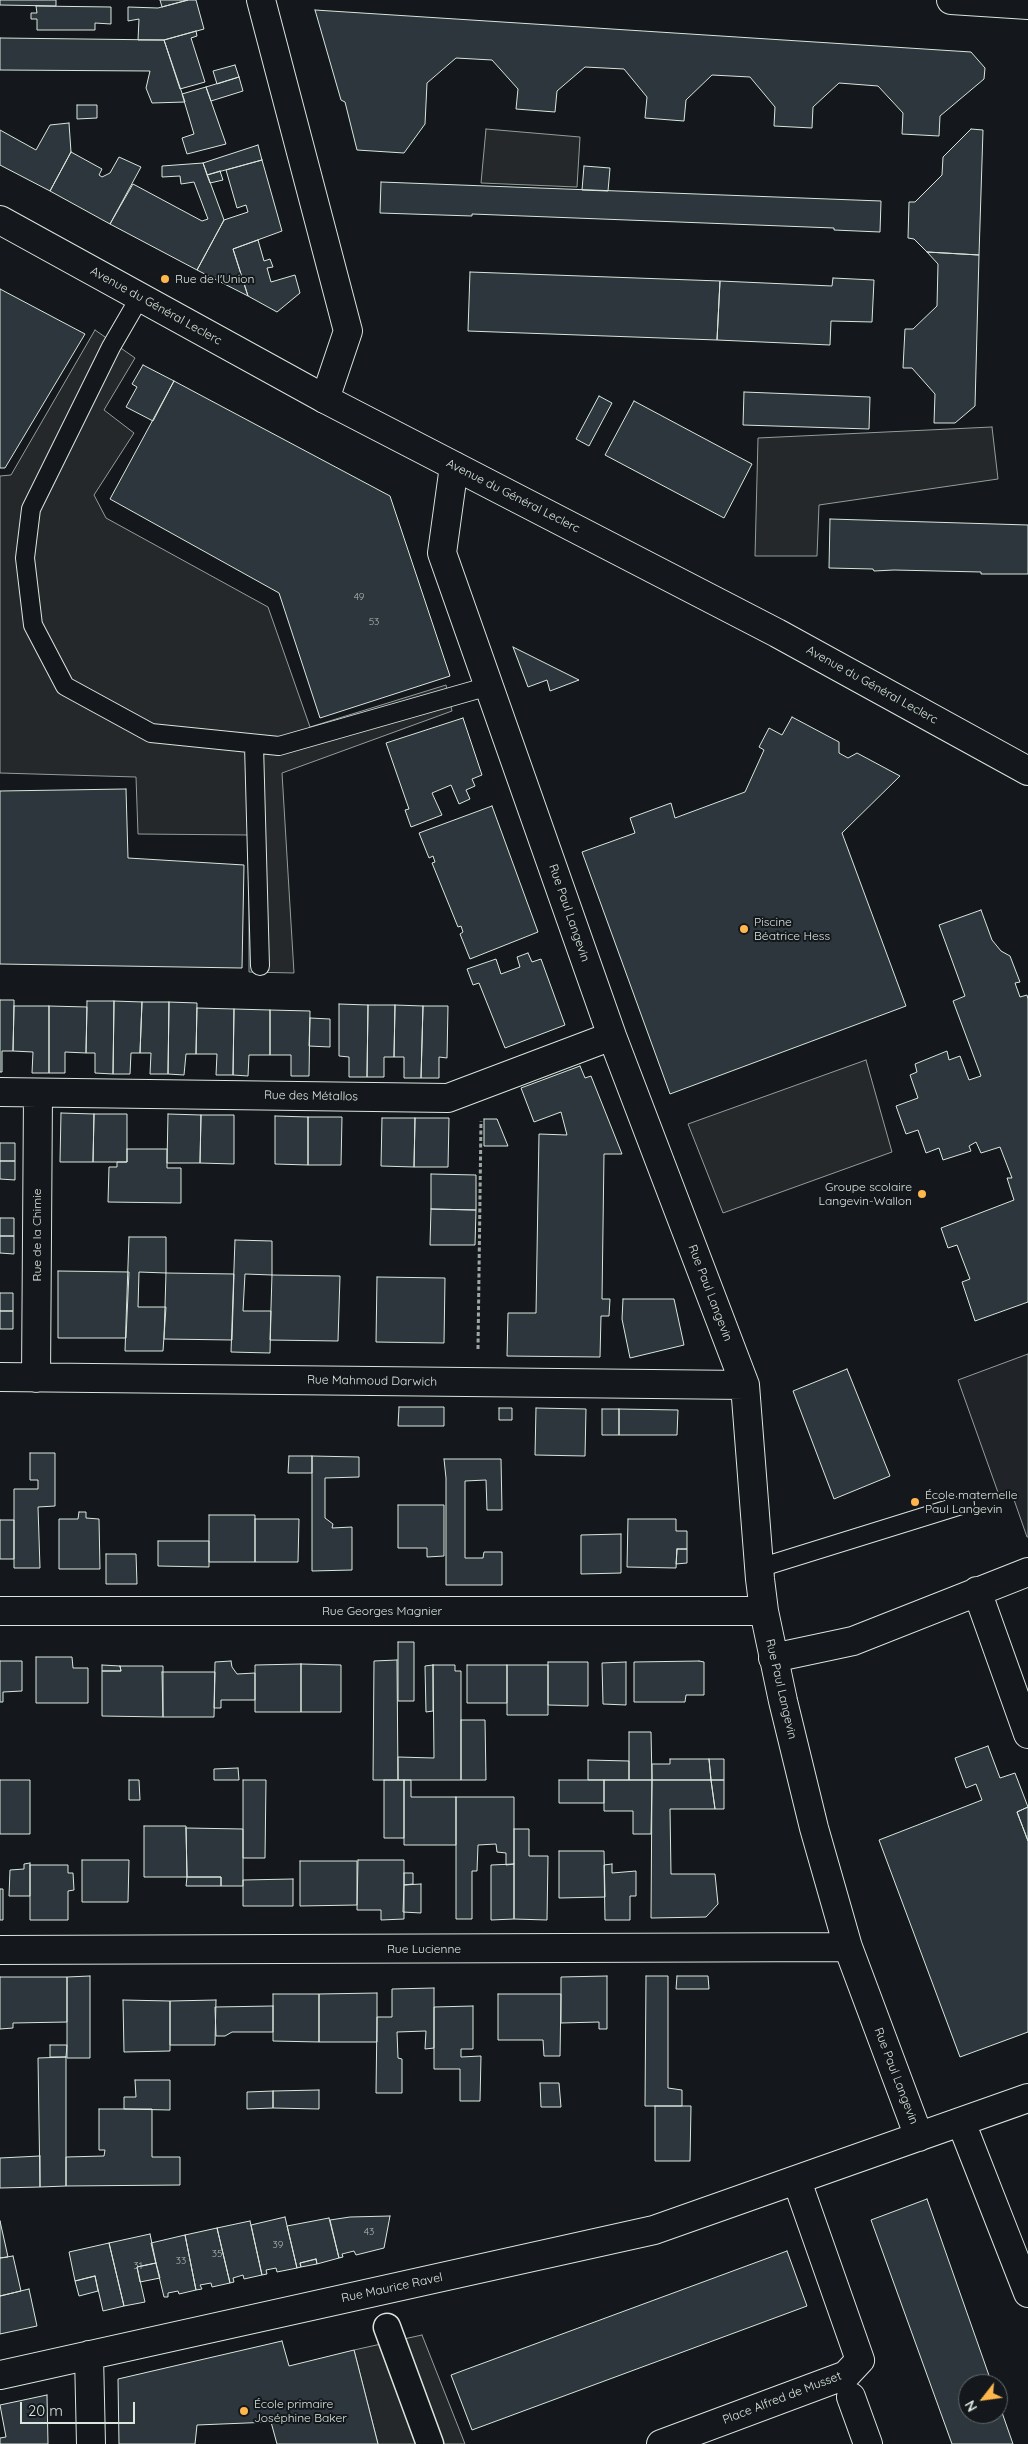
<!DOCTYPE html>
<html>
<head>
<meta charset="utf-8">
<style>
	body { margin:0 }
	#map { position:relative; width:1028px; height:2444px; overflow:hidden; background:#14181c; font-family:Quicksand,sans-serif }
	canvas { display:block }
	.north { position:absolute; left:958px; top:2374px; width:50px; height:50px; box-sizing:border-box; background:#14181c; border:1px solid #626a69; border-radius:50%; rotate:240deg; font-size:14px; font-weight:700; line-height:20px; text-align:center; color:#d8e6dc }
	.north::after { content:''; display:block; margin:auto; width:18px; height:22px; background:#ffb74d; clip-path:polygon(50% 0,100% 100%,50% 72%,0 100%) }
	.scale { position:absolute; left:20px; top:2402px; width:115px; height:22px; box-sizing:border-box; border:2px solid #d8e6dc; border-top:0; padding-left:6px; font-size:15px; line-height:18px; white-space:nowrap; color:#d8e6dc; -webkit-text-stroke:4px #14181c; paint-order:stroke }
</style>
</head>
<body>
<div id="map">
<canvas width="1028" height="2444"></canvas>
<div class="north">N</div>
<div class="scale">20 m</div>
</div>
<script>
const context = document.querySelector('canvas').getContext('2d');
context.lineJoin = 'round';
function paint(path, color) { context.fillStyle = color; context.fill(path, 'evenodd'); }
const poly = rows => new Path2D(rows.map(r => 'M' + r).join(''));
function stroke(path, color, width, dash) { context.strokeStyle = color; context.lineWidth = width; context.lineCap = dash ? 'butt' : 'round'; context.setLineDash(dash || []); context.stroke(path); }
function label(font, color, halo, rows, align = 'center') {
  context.font = font + ' Quicksand,sans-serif'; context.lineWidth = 4; context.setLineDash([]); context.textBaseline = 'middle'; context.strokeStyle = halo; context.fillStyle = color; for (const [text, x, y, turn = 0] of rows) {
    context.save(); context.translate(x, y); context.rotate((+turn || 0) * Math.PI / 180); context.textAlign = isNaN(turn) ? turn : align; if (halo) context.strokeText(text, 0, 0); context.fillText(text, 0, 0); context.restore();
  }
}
const green = poly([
	[1028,1354,1028,1537,1027,1537,1012,1494,1000,1498,958,1380,1028,1354]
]);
const parking = poly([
	[486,129,580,137,577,187,481,183,486,129],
	[95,330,135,358,104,410,134,433,94,495,106,518,268,607,310,727,446,685,452,711,282,773,294,973,249,972,249,835,138,834,136,777,0,773,0,476,11,475,95,330],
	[992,427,998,479,819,505,817,556,755,556,758,438,992,427],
	[866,1060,892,1152,723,1213,688,1124,866,1060],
	[422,2335,465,2444,378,2444,354,2350,422,2335]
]);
const building = poly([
	[0,0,56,0,56,6,0,5,0,0],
	[160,0,188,0,162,7,160,0],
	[188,0,196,0,204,29,164,40,138,40,139,19,128,21,128,7,158,8,188,0],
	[36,6,111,7,111,24,95,23,95,30,37,30,37,19,31,19,31,13,37,13,36,6],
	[315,10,971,52,985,68,984,79,940,116,939,136,902,134,903,113,878,86,839,83,813,107,812,128,774,126,775,107,750,77,712,75,686,100,684,121,645,118,647,97,624,69,585,67,557,91,555,112,516,109,518,89,492,60,456,58,427,83,425,124,404,153,357,150,345,102,341,100,315,10],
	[196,31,197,36,191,38,205,82,180,89,164,40,196,31],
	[0,38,164,40,185,102,152,103,146,88,150,71,0,70,0,38],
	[235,65,239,77,217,84,213,71,235,65],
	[239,77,243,91,211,101,206,87,239,77],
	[206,87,226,144,187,154,182,138,194,134,182,94,206,87],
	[77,105,97,105,97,118,77,119,77,105],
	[69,123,71,152,50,191,0,165,0,130,36,150,50,125,69,123],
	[971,129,983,130,979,255,927,252,914,239,908,238,909,202,915,202,942,175,943,157,971,129],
	[258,145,262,160,207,175,203,163,258,145],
	[71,152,102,169,99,175,102,177,110,173,119,157,141,167,110,224,50,191,71,152],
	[262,160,282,231,233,249,248,296,197,270,224,220,248,212,246,205,237,208,226,170,262,160],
	[203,163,224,220,197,270,110,224,133,184,202,221,208,219,194,182,181,184,180,176,162,177,162,166,203,163],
	[584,166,610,168,608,191,582,190,584,166],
	[220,171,223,180,210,183,207,175,220,171],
	[381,182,881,201,880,232,834,230,834,228,472,214,472,216,380,213,381,182],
	[258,240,264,261,270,259,273,267,267,268,271,282,295,275,300,293,277,312,248,296,233,249,258,240],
	[927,252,979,255,975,406,955,423,934,423,935,394,912,368,903,368,905,329,913,329,937,306,938,264,927,252],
	[470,272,720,281,717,340,468,331,470,272],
	[833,278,874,280,872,322,831,321,830,345,717,340,720,281,832,286,833,278],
	[0,289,85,334,5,468,0,468,0,289],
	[143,365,174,381,153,421,126,407,137,387,132,384,143,365],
	[174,381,390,496,450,676,320,718,279,593,110,499,174,381],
	[744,392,870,397,869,429,743,425,744,392],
	[599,396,612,403,589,446,576,439,599,396],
	[634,401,752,464,724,518,605,455,634,401],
	[830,519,1028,525,1028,574,981,574,981,572,894,570,874,571,873,569,829,568,830,519],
	[513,647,579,680,550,691,547,680,528,687,513,647],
	[792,717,839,742,839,753,848,758,857,753,900,776,842,833,906,1006,670,1094,582,852,635,833,630,818,671,803,675,818,745,792,764,750,759,747,769,728,782,735,792,717],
	[463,718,482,775,472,779,475,786,466,790,470,799,459,804,451,785,432,793,442,815,411,827,405,810,409,809,386,743,463,718],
	[126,789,128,858,244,865,242,968,0,964,0,791,126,789],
	[492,806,538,932,470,959,460,934,463,932,461,926,458,927,432,863,435,862,433,856,429,858,419,833,492,806],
	[981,910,992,940,1001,951,1010,956,1020,982,1015,983,1020,997,1027,995,1028,999,1028,1302,975,1321,962,1282,970,1279,957,1245,948,1248,941,1228,1014,1200,1007,1178,1012,1178,1000,1147,981,1153,976,1142,969,1146,971,1151,943,1160,939,1148,926,1153,918,1130,906,1134,896,1106,918,1098,910,1075,917,1072,915,1064,947,1051,949,1060,960,1056,969,1080,981,1076,953,1001,965,996,939,925,981,910],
	[528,953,532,962,541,959,565,1025,505,1048,479,983,473,985,467,969,496,959,501,974,520,967,517,957,528,953],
	[0,1000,14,1000,14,1006,13,1051,2,1051,2,1072,0,1072,0,1000],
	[87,1001,114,1001,113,1074,95,1073,95,1053,86,1053,87,1001],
	[114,1001,142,1002,140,1053,131,1053,130,1074,113,1074,114,1001],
	[142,1002,169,1002,168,1074,150,1074,151,1053,140,1053,142,1002],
	[169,1002,197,1003,196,1054,186,1054,184,1075,168,1074,169,1002],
	[339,1004,368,1005,367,1077,349,1077,349,1057,339,1056,339,1004],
	[368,1005,395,1005,394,1057,384,1057,384,1077,367,1077,368,1005],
	[395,1005,423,1006,421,1078,404,1078,404,1057,394,1057,395,1005],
	[14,1006,49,1006,49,1073,32,1073,33,1052,13,1051,14,1006],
	[49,1006,87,1007,86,1053,65,1052,65,1073,49,1073,49,1006],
	[423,1006,448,1006,447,1058,439,1057,439,1078,421,1078,423,1006],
	[197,1008,234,1009,233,1075,216,1075,217,1054,196,1054,197,1008],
	[234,1009,270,1010,270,1055,249,1055,248,1076,233,1075,234,1009],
	[270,1010,310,1011,309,1076,291,1076,291,1055,270,1055,270,1010],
	[310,1018,330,1019,330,1047,309,1046,310,1018],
	[580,1066,585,1078,591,1076,622,1154,604,1154,602,1299,610,1299,609,1316,601,1316,600,1357,507,1356,508,1313,536,1313,539,1134,567,1135,561,1112,534,1122,521,1088,580,1066],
	[61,1113,94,1114,93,1162,60,1162,61,1113],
	[94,1114,127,1114,127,1162,93,1162,94,1114],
	[168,1114,201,1115,200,1163,167,1163,168,1114],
	[201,1115,234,1115,234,1164,200,1163,201,1115],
	[275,1116,308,1117,308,1165,275,1164,275,1116],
	[308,1117,342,1117,341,1165,308,1165,308,1117],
	[382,1118,415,1118,414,1167,381,1166,382,1118],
	[415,1118,449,1118,448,1167,414,1167,415,1118],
	[484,1119,497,1119,508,1146,484,1146,484,1119],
	[0,1143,15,1143,15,1161,0,1161,0,1143],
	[127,1149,167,1149,167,1168,181,1168,181,1203,108,1202,109,1167,117,1167,117,1162,127,1162,127,1149],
	[0,1161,15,1161,15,1180,0,1179,0,1161],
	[431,1174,476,1175,476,1210,431,1209,431,1174],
	[431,1209,476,1210,475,1245,430,1245,431,1209],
	[0,1218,14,1218,14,1236,0,1236,0,1218],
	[0,1236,14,1236,14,1254,0,1253,0,1236],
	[129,1237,166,1237,166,1273,139,1272,138,1307,166,1307,163,1351,125,1351,129,1237],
	[235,1240,272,1241,272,1275,245,1274,243,1311,271,1311,270,1353,231,1352,235,1240],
	[58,1271,129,1272,126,1338,58,1338,58,1271],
	[166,1273,234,1274,232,1340,164,1339,166,1273],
	[272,1275,340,1276,338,1341,270,1340,272,1275],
	[377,1277,445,1278,444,1343,376,1342,377,1277],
	[0,1293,13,1293,13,1311,0,1311,0,1293],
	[623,1299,674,1299,684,1345,630,1358,622,1319,623,1299],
	[0,1311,13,1311,13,1329,0,1329,0,1311],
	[847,1369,890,1476,834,1499,793,1391,847,1369],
	[399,1407,444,1407,444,1426,398,1426,399,1407],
	[499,1408,512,1408,512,1420,499,1420,499,1408],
	[536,1408,586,1409,585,1456,535,1455,536,1408],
	[602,1409,619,1409,619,1435,602,1435,602,1409],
	[619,1409,678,1410,677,1435,619,1435,619,1409],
	[30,1453,55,1453,55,1506,38,1507,40,1568,14,1568,14,1489,38,1489,38,1480,30,1480,30,1453],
	[289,1456,312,1456,312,1473,288,1473,289,1456],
	[312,1456,359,1457,359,1477,325,1478,325,1518,333,1524,332,1528,352,1527,352,1570,312,1571,312,1456],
	[444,1459,501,1459,502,1510,487,1510,486,1480,465,1481,465,1558,483,1558,484,1552,502,1552,502,1585,446,1585,446,1478,444,1459],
	[398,1505,444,1505,444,1556,427,1557,427,1548,398,1548,398,1505],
	[79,1512,86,1512,86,1518,99,1519,100,1569,59,1569,59,1519,78,1519,79,1512],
	[209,1515,255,1515,255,1562,209,1562,209,1515],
	[255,1519,299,1519,298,1562,255,1562,255,1519],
	[628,1519,676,1519,676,1531,687,1531,687,1549,677,1549,676,1568,627,1567,628,1519],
	[0,1520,14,1520,14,1559,0,1559,0,1520],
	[621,1534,621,1573,581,1574,581,1535,621,1534],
	[158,1541,209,1541,209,1567,158,1566,158,1541],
	[677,1549,687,1549,687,1563,676,1564,677,1549],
	[106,1554,136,1554,137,1584,106,1584,106,1554],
	[398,1642,414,1642,414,1701,398,1701,398,1642],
	[36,1657,72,1657,73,1668,88,1668,88,1703,36,1703,36,1657],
	[397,1660,398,1780,373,1780,374,1661,397,1660],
	[0,1661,22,1661,22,1691,3,1692,3,1702,0,1702,0,1661],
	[231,1661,232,1667,237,1674,255,1673,255,1700,221,1700,221,1708,214,1708,215,1662,231,1661],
	[699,1661,704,1662,704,1695,686,1695,685,1702,634,1702,634,1662,699,1661],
	[548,1662,588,1662,588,1706,548,1705,548,1662],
	[626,1662,626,1705,603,1704,602,1663,626,1662],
	[301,1664,301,1712,255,1712,255,1665,301,1664],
	[301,1664,341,1665,341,1712,301,1712,301,1664],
	[102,1665,120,1666,121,1671,102,1671,102,1665],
	[433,1665,455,1665,455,1671,461,1671,461,1780,398,1780,398,1757,434,1758,433,1665],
	[433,1665,433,1711,426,1712,425,1666,433,1665],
	[467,1665,507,1665,507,1703,467,1703,467,1665],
	[507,1665,548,1665,548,1715,507,1715,507,1665],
	[120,1666,163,1666,163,1717,102,1716,102,1671,121,1671,120,1666],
	[162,1672,215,1672,214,1717,163,1717,162,1672],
	[461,1720,485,1720,486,1780,461,1780,461,1720],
	[629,1732,651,1732,652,1780,629,1780,629,1732],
	[988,1746,1000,1778,1015,1773,1028,1807,1017,1812,1028,1841,1028,2032,960,2057,879,1840,982,1800,976,1784,966,1788,955,1758,988,1746],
	[670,1759,709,1759,711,1780,652,1780,652,1764,670,1764,670,1759],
	[709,1759,724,1759,724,1780,711,1780,709,1759],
	[588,1760,629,1761,629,1780,588,1780,588,1760],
	[238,1768,239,1780,214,1780,214,1769,238,1768],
	[0,1780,30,1780,30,1834,0,1834,0,1780],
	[129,1780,139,1780,140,1800,129,1800,129,1780],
	[243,1780,266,1780,265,1858,243,1858,243,1780],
	[384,1780,404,1780,404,1838,384,1838,384,1780],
	[404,1780,411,1780,411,1797,456,1797,456,1845,404,1845,404,1780],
	[559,1780,604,1780,604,1803,559,1803,559,1780],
	[604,1780,652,1780,651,1834,633,1834,633,1811,604,1811,604,1780],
	[652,1780,711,1780,715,1809,670,1809,671,1874,715,1874,718,1904,706,1917,651,1918,652,1780],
	[711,1780,724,1780,724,1809,715,1809,711,1780],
	[456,1797,514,1797,514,1864,506,1865,506,1853,497,1852,496,1844,478,1845,477,1871,472,1871,472,1919,456,1919,456,1797],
	[1028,1807,1028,1841,1017,1812,1028,1807],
	[144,1826,186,1826,187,1877,144,1877,144,1826],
	[186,1828,243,1829,243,1886,221,1886,221,1877,187,1877,186,1828],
	[514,1829,529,1829,529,1856,548,1856,547,1920,514,1919,514,1829],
	[559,1851,604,1851,605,1897,559,1898,559,1851],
	[82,1860,129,1860,128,1902,82,1902,82,1860],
	[358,1860,404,1860,404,1919,381,1920,381,1910,357,1910,358,1860],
	[300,1861,357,1861,357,1905,300,1906,300,1861],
	[30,1863,30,1896,9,1896,10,1870,24,1869,24,1864,30,1863],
	[514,1864,514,1919,491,1920,491,1865,514,1864],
	[612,1864,612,1873,636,1871,636,1896,630,1896,630,1920,605,1920,604,1865,612,1864],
	[30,1865,68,1865,68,1873,73,1873,74,1890,68,1891,68,1920,30,1920,30,1865],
	[404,1873,413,1873,413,1884,404,1885,404,1873],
	[187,1877,221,1877,221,1886,186,1886,187,1877],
	[293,1879,293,1906,243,1906,243,1880,293,1879],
	[421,1884,421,1913,403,1912,404,1885,421,1884],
	[0,1889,3,1889,3,1920,0,1920,0,1889],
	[90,1976,90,2058,67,2058,67,1977,90,1976],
	[607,1976,607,2029,599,2029,599,2022,561,2023,561,1977,607,1976],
	[646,1976,668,1976,668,2088,682,2090,682,2106,645,2106,646,1976],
	[677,1976,708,1976,709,1989,676,1989,677,1976],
	[0,1977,67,1977,67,2022,13,2023,13,2028,0,2029,0,1977],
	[434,1988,434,2048,425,2049,426,2031,397,2032,398,2058,402,2059,402,2093,376,2093,377,2017,392,2017,392,1989,434,1988],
	[377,1993,377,2042,319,2042,319,1994,377,1993],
	[273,1994,319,1994,319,2042,273,2041,273,1994],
	[498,1994,561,1994,560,2056,544,2056,543,2040,498,2040,498,1994],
	[123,2000,170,2001,170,2051,124,2052,123,2000],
	[216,2000,215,2045,170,2045,170,2001,216,2000],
	[273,2006,273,2032,232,2032,225,2036,216,2036,215,2007,273,2006],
	[473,2006,473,2049,461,2049,461,2057,481,2056,480,2101,460,2101,460,2069,434,2069,434,2007,473,2006],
	[50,2045,67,2045,66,2057,50,2057,50,2045],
	[66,2057,66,2186,40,2187,38,2058,66,2057],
	[135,2080,170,2080,170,2110,124,2109,124,2097,136,2097,135,2080],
	[540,2083,559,2083,561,2107,541,2107,540,2083],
	[319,2090,319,2109,273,2108,273,2091,319,2090],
	[273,2091,273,2108,247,2109,247,2092,273,2091],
	[655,2106,691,2106,690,2161,655,2161,655,2106],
	[99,2109,152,2109,152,2157,180,2157,180,2185,66,2186,66,2157,104,2156,105,2150,99,2150,99,2109],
	[40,2156,40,2187,0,2188,0,2158,40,2156],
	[927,2199,992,2384,968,2384,968,2414,998,2414,998,2401,1013,2444,952,2444,871,2220,927,2199],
	[390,2216,384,2248,356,2255,354,2251,342,2254,343,2257,339,2258,330,2220,350,2217,390,2216],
	[285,2217,297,2268,277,2272,276,2268,266,2270,267,2274,262,2275,251,2225,285,2217],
	[329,2218,339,2258,317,2264,316,2259,300,2263,301,2267,297,2268,287,2226,329,2218],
	[0,2221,8,2257,0,2258,0,2221],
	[250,2221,262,2275,244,2279,243,2275,233,2278,234,2282,230,2283,217,2228,250,2221],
	[217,2228,230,2283,212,2287,211,2283,200,2285,202,2289,196,2290,185,2235,217,2228],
	[150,2234,156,2263,137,2267,145,2302,124,2306,109,2243,150,2234],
	[185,2235,196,2290,179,2294,178,2291,168,2293,168,2297,164,2297,151,2243,185,2235],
	[109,2243,124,2306,103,2311,95,2276,75,2281,69,2252,109,2243],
	[787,2251,807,2306,472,2430,451,2375,787,2251],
	[13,2256,21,2291,0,2296,0,2258,13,2256],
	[316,2259,317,2264,301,2267,300,2263,316,2259],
	[156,2263,160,2278,140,2282,137,2267,156,2263],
	[95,2276,98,2291,79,2296,75,2281,95,2276],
	[29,2289,37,2326,0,2334,0,2296,29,2289],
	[282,2341,289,2366,354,2350,378,2444,277,2444,271,2422,197,2425,195,2444,119,2444,118,2379,282,2341],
	[47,2395,48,2444,0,2444,0,2438,6,2437,0,2405,47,2395]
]);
const path = poly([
	[478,1349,481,1121]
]);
const service = poly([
	[140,297,111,347,31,509,25,558,33,625,65,686,151,733,279,746,489,686],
	[254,745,260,966],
	[759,1568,965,1504]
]);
const pedestrian = poly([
	[387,2327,430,2444]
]);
const minor = poly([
	[261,0,348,331,325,399],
	[951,0,1028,5],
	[454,466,442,553,612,1036,745,1385,760,1579,764,1611,783,1701,814,1828,848,1947,919,2137],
	[0,1092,448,1098,612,1036],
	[0,1377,745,1385],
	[36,1378,38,1093],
	[977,1591,1028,1734],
	[0,1611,764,1611],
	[773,1658,853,1641,1028,1572],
	[0,1950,848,1947],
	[961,2122,1028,2293],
	[89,2355,91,2444],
	[0,2375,654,2230,1028,2098],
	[851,2397,868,2444],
	[661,2444,846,2375,860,2360,797,2181]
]);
const secondary = poly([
	[0,220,325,399,777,633,1028,771]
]);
const markers = [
	[165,279,5,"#ffb74d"],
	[744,929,5,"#ffb74d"],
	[922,1194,5,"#ffb74d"],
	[915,1502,5,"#ffb74d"],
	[244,2411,5,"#ffb74d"]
];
const numberNames = [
	["49",359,597],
	["53",374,622],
	["43",369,2232],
	["39",278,2245],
	["35",217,2254],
	["33",181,2261],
	["31",138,2266]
];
const poiNames = [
	["Rue de l'Union",175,279],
	["Piscine",754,922],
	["Béatrice Hess",754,936],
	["Groupe scolaire",912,1187,"right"],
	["Langevin-Wallon",912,1201,"right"],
	["École maternelle",925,1495],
	["Paul Langevin",925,1509],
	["École primaire",254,2404],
	["Joséphine Baker",254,2418]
];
const streetNames = [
	["Avenue du Général Leclerc",156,306,29],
	["Avenue du Général Leclerc",513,496,27],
	["Avenue du Général Leclerc",872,685,29],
	["Rue Paul Langevin",569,913,71],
	["Rue des Métallos",311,1096,1],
	["Rue de la Chimie",37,1235,-90],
	["Rue Paul Langevin",710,1293,69],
	["Rue Mahmoud Darwich",372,1381,1],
	["Rue Georges Magnier",382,1611],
	["Rue Paul Langevin",781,1689,77],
	["Rue Lucienne",424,1949],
	["Rue Paul Langevin",896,2076,69],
	["Rue Maurice Ravel",392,2288,-12],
	["Place Alfred de Musset",782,2398,-21]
];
paint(green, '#202428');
stroke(green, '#939e99', 1);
paint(parking, '#24282b');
stroke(parking, '#939e99', 1);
paint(building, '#2c363c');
stroke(building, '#d8e6dc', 1);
stroke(service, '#d8e6dc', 20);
stroke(pedestrian, '#d8e6dc', 29);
stroke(minor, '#d8e6dc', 30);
stroke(secondary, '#d8e6dc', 30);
stroke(path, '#9da8a2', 3, [4, 2.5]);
stroke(service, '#14181c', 18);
stroke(pedestrian, '#14181c', 26);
stroke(minor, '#14181c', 28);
stroke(secondary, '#14181c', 28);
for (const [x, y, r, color] of markers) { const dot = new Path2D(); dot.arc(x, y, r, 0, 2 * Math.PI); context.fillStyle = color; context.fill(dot); stroke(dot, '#14181c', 2); }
label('10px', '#adbab4', null, numberNames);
label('12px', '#d8e6dc', '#14181c', poiNames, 'left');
label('12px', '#d8e6dc', '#14181c', streetNames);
</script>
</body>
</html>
